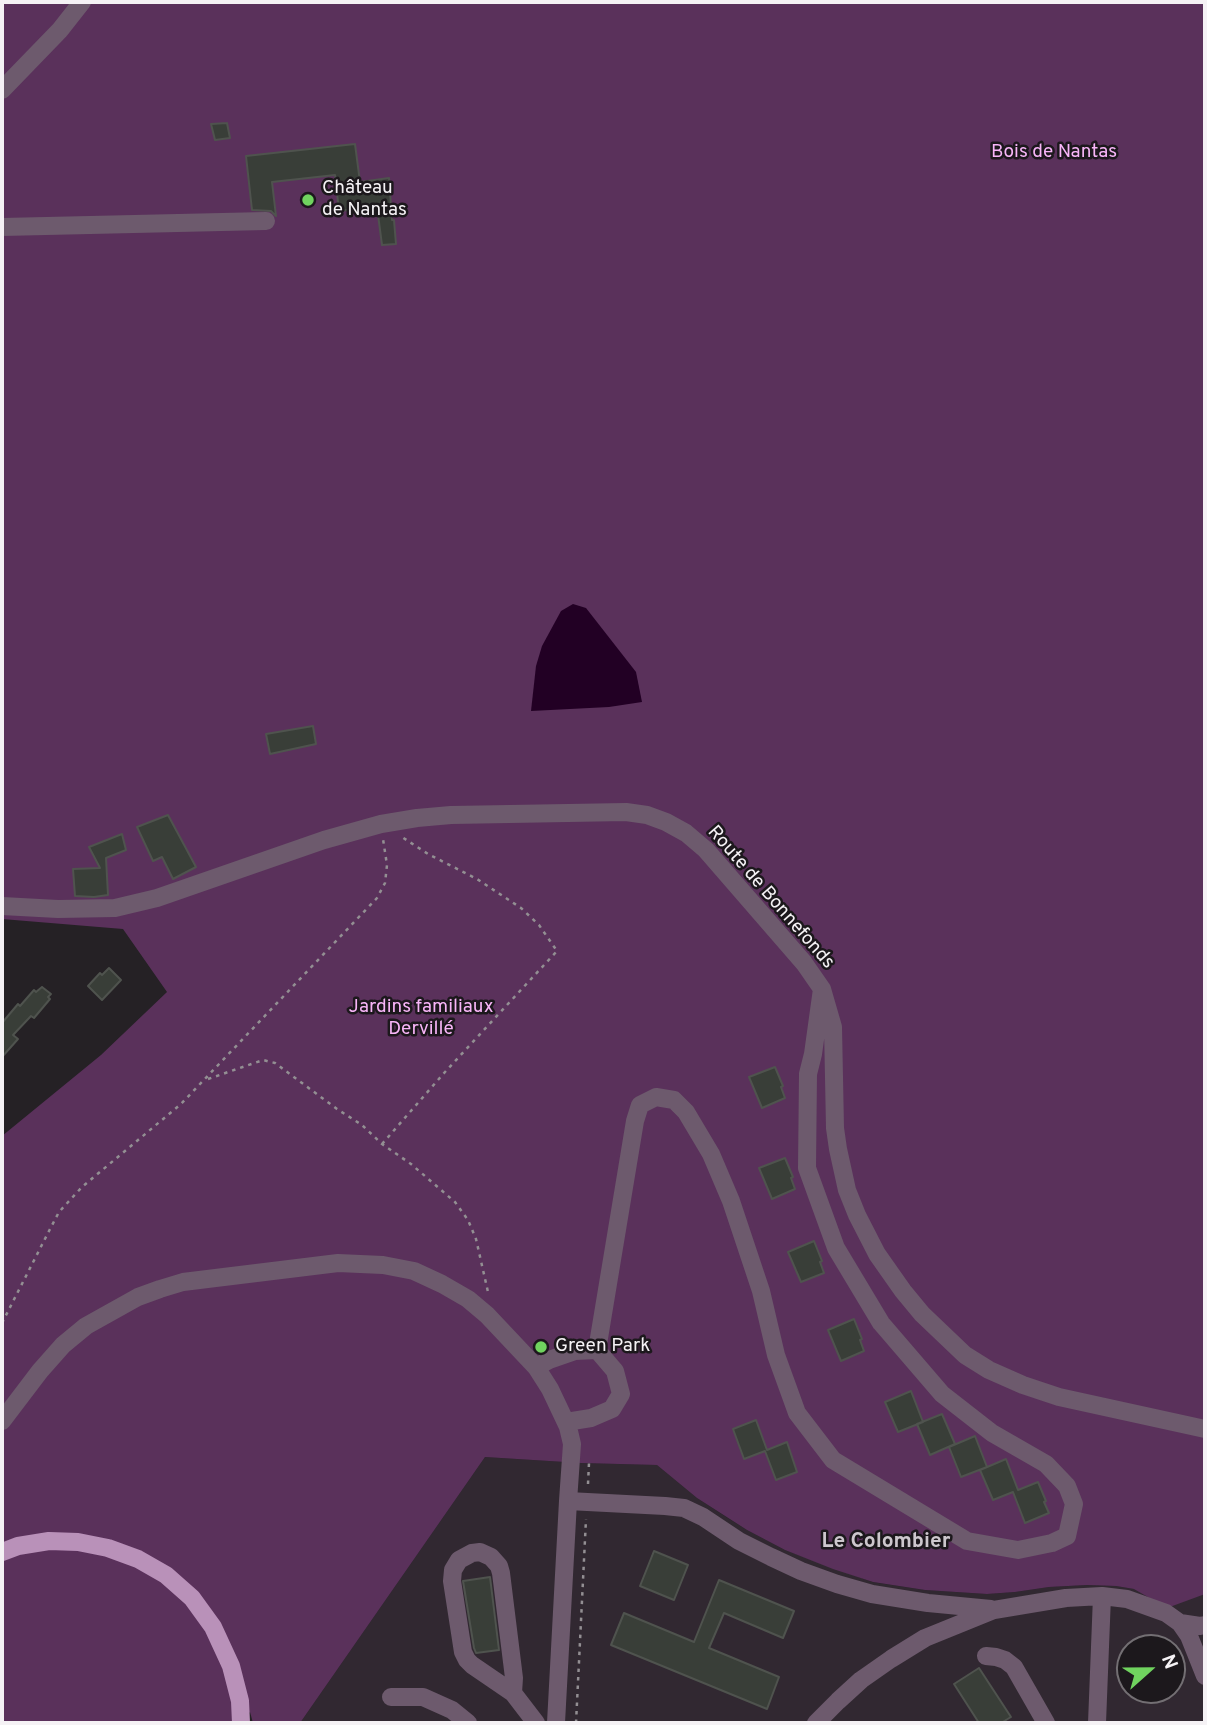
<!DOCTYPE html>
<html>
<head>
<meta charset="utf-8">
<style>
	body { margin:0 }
	#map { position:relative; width:1207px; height:1725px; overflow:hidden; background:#252125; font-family:Overpass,sans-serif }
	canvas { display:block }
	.frame { position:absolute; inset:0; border:4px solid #f5f2f5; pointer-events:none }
	.north { position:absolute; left:1116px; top:1634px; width:70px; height:70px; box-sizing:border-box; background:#1c181c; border:2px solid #736f73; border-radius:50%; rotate:69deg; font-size:19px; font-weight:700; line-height:28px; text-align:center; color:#f5f2f5 }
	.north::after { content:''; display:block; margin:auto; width:24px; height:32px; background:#70d35f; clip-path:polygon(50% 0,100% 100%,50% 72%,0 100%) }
</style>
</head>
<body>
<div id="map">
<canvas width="1207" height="1725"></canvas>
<div class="frame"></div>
<div class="north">N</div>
</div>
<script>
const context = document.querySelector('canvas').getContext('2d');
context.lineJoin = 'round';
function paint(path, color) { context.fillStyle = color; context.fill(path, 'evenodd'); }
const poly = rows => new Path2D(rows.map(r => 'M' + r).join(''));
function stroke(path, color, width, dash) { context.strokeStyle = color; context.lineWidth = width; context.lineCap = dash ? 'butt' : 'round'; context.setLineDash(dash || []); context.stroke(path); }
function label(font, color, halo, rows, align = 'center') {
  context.font = font + ' Overpass,sans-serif'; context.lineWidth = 5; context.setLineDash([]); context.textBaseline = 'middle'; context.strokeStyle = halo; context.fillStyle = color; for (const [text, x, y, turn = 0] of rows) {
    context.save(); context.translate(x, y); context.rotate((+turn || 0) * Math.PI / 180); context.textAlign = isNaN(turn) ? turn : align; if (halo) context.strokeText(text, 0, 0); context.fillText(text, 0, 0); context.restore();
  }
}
const built = poly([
	[485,1457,581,1463,657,1465,697,1498,723,1515,747,1530,785,1550,872,1582,925,1590,987,1594,1015,1592,1049,1587,1087,1585,1116,1586,1134,1589,1205,1560,1205,1723,300,1723],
	[1130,1648,1172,1648,1172,1690,1130,1690]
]);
const green = poly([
	[2,2,1205,2,1205,1594,1167,1608,1134,1589,1116,1586,1087,1585,1049,1587,1015,1592,987,1594,925,1590,873,1582,833,1569,785,1550,747,1530,697,1498,657,1465,581,1463,485,1457,300,1723,253,1723,250,1712,238,1723,2,1723,2,1136,101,1055,167,992,123,929,2,919]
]);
const water = poly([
	[573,604,586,608,636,672,642,702,609,707,531,711,536,666,542,646,561,611]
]);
const building = poly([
	[227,123,230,138,215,140,211,124,227,123],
	[355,144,360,182,389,178,392,220,394,220,396,244,382,245,377,207,339,211,335,175,272,182,276,216,271,211,252,210,246,156,355,144],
	[313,726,316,744,270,754,266,734,313,726],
	[168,815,196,867,173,879,162,857,153,861,137,827,168,815],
	[122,834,126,850,106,858,108,895,94,897,75,896,73,869,100,868,89,847,122,834],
	[109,968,121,980,102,1000,88,986,100,973,102,975,109,968],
	[42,987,51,994,48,997,50,999,34,1018,31,1016,13,1035,18,1039,2,1057,2,1023,18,1004,20,1006,34,990,36,992,42,987],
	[775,1067,783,1086,781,1087,785,1098,762,1108,749,1077,775,1067],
	[785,1158,793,1177,791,1178,795,1189,772,1199,759,1168,785,1158],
	[814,1241,822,1261,820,1262,824,1273,801,1282,788,1252,814,1241],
	[854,1319,862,1339,860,1340,864,1351,841,1361,828,1330,854,1319],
	[911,1391,923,1422,898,1432,885,1402,911,1391],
	[942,1414,955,1444,930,1455,917,1424,942,1414],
	[756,1420,767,1450,787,1442,797,1472,776,1480,765,1451,744,1459,733,1429,756,1420],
	[975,1436,987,1467,961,1477,949,1447,975,1436],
	[1006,1459,1018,1490,1038,1482,1046,1501,1044,1502,1049,1513,1025,1523,1013,1492,993,1500,980,1470,1006,1459],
	[654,1551,688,1565,674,1600,640,1586,654,1551],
	[490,1577,499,1650,476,1653,474,1648,463,1581,490,1577],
	[719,1580,794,1611,783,1638,724,1613,709,1648,779,1677,767,1709,611,1645,624,1613,694,1642,719,1580],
	[979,1668,1011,1717,1001,1723,979,1723,954,1684,979,1668]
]);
const path = poly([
	[208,1079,263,1060,275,1063,337,1109,362,1125,382,1144,411,1164,455,1202,468,1220,476,1239,488,1292],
	[382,1144,445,1072,557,951,539,925,521,908,477,879,428,854,402,837],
	[2,1323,49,1231,59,1212,82,1187,181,1104,377,898,385,883,387,865,383,839],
	[588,1484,589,1463],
	[576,1723,586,1519]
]);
const minor = poly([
	[2,90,60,30,82,2],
	[2,227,266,221],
	[2,906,58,909,115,908,157,898,324,840,381,824,417,818,451,815,626,812,647,815,666,822,686,833,706,850,804,963,822,989,833,1027,835,1128,838,1149,847,1190,857,1215,877,1254,903,1291,922,1314,965,1355,989,1370,1023,1385,1059,1397,1205,1429],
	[597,1350,635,1121,640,1105,656,1097,674,1100,686,1112,711,1154,731,1201,761,1291,776,1355,797,1413,833,1460,967,1541,1018,1550,1052,1543,1067,1536,1074,1504,1067,1486,1046,1464,992,1433,942,1394,881,1323,836,1248,807,1168,808,1074,813,1054,822,989],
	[536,1367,549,1360,575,1351,597,1350,615,1371,621,1394,612,1409,591,1418,566,1422],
	[2,1421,40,1371,63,1345,86,1326,138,1297,160,1289,183,1282,338,1263,383,1265,414,1271,442,1284,468,1299,487,1315,536,1367,550,1389,568,1427,572,1444,568,1501,556,1723],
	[568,1501,665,1506,684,1508,703,1517,739,1541,771,1557,801,1571,837,1584,872,1594,928,1603,991,1609],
	[1180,1623,1200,1626,1205,1625],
	[986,1656,996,1657,1005,1660,1014,1667,1046,1723],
	[513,1693,514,1678,501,1573,499,1566,491,1557,480,1552,472,1553,459,1560,453,1570,452,1581,463,1652,467,1660,472,1665,513,1693,536,1723],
	[391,1697,423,1697,452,1710,468,1723],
	[816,1723,838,1701,861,1680,891,1659,925,1638,994,1610,1066,1598,1102,1596,1127,1599,1166,1613,1180,1623,1189,1636,1205,1676],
	[1097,1723,1102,1596]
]);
const major = poly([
	[2,1552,18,1546,49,1541,78,1542,108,1548,138,1559,166,1575,192,1598,213,1627,231,1666,240,1701,241,1723]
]);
const markers = [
	[308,200,7,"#70d35f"],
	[541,1347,7,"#70d35f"]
];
const parkNames = [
	["Bois de Nantas",1054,153],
	["Jardins familiaux",421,1008],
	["Dervillé",421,1030]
];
const poiNames = [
	["Château",322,189],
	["de Nantas",322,211],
	["Green Park",555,1347]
];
const streetNames = [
	["Route de Bonnefonds",770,898,49]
];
const neighbourhoodNames = [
	["Le Colombier",886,1543]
];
paint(built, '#312831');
paint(green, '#5a315b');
paint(water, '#220024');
paint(building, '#393e38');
stroke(building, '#4f534e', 2);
stroke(path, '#938f93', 2.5, [3.5, 5]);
stroke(minor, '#6d5a6d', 18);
stroke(major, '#b991b9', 18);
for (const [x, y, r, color] of markers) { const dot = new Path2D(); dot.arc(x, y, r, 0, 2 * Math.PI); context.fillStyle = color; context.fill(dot); stroke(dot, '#1c181c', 2.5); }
label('19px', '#f8b5f8', '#1c181c', parkNames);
label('19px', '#f5f2f5', '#1c181c', poiNames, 'left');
label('19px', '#f5f2f5', '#1c181c', streetNames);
label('bold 21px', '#cdc7cd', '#1c181c', neighbourhoodNames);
</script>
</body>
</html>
